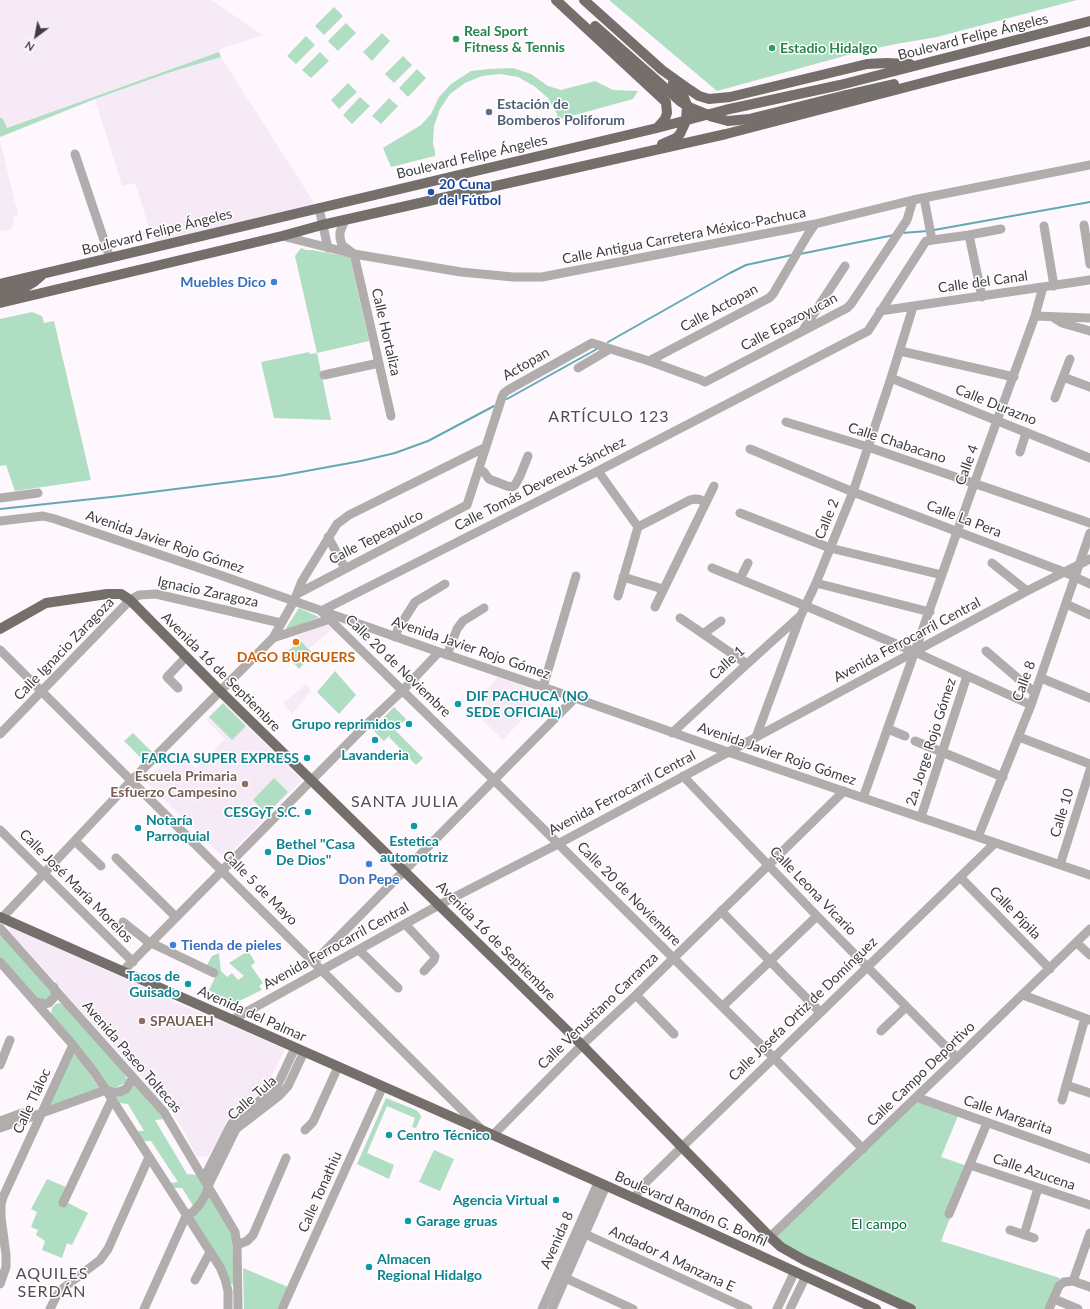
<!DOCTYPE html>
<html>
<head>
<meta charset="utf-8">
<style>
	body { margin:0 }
	#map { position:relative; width:1090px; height:1309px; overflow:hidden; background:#fef7fe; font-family:Lato,sans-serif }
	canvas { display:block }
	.north { position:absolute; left:16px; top:16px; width:40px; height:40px; -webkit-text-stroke:3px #fff; paint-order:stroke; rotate:212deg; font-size:11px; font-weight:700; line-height:16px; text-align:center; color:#3e3c3e }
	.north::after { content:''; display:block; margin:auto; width:14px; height:18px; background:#3e3c3e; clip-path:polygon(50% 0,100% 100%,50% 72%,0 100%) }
</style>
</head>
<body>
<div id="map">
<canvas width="1090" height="1309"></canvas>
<div class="north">N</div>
</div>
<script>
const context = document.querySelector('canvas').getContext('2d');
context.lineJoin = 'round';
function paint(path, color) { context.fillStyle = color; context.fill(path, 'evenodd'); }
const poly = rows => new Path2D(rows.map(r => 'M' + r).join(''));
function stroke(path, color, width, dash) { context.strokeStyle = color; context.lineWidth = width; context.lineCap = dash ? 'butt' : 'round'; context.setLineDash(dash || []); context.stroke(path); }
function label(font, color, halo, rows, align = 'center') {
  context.font = font + ' Lato,sans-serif'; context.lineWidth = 3; context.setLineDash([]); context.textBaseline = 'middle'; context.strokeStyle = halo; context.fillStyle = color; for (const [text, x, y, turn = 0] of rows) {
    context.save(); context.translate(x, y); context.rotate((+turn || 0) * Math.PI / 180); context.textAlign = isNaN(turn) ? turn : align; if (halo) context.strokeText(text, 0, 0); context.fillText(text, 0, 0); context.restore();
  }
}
const built = poly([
	[0,0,212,0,262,35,231,46,230,45,220,49,219,52,7,128,3,119,0,117],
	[221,57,313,201,313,206,158,245,153,240,135,183,122,186,95,99,172,72],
	[0,140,18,215,13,217,14,223,11,229,3,231,0,230],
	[326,624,332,629,309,649,297,636],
	[498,677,526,687,522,693,534,707,503,740,476,714,486,703,480,697],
	[306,684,311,691,292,714,283,703],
	[223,703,302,780,225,859,145,781,177,750,196,768,225,739,206,720],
	[11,927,180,1004,285,1049,267,1085,247,1104,229,1117,208,1157,197,1156,174,1114,164,1102,9,931]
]);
const green = poly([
	[609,0,1077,0,937,37,896,44,859,52,717,91],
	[334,7,343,16,324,35,315,26],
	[346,23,356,33,338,51,328,41],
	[382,33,390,41,372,61,363,52],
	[306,36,315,45,296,64,287,56],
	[219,52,221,57,171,72,95,99,0,137,0,117,3,119,7,128],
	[320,52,329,61,311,78,302,70],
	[403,56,412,65,394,83,385,74],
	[513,68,531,74,548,86,561,90,595,81,613,90,638,91,633,99,557,120,557,114,548,98,534,86,518,77,500,74,482,76,465,83,450,94,440,109,434,126,433,144,435,151,435,156,391,167,383,148,421,125,431,114,439,97,451,84,471,71,489,69],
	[417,69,426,78,408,97,399,88],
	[348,83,357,92,339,109,331,100],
	[360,97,370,106,352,124,343,115],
	[389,98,398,106,381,124,372,116],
	[301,248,306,250,312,250,350,257,369,341,317,353,331,420,274,418,261,362,309,352,310,354,317,353,295,256],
	[32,312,42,316,44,323,54,321,91,480,15,491,6,465,0,466,0,319],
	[299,608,319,617,288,630,286,628],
	[301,641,313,654,299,669,285,653],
	[335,671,356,695,339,714,317,692],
	[223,703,246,726,232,740,209,717],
	[394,707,406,719,395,730,423,758,416,765,389,737,391,734,384,741,372,729],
	[133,733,153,753,144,761,124,741],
	[274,778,288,792,267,814,253,800],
	[0,932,51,991,50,998,39,1001,0,958],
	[248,951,255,962,251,966,263,983,259,986,262,990,235,1003,223,998,209,990,218,971,207,965,212,956,219,953,221,971,227,977,232,973,238,980,244,976,229,963],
	[59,1003,63,1004,124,1073,127,1080,125,1083,117,1087,112,1088,108,1086,51,1015,52,1008,56,1004],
	[72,1052,80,1060,99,1088,48,1108],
	[134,1083,164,1119,155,1120,187,1174,197,1175,202,1182,203,1189,202,1195,194,1207,182,1188,174,1188,170,1183,178,1182,151,1141,143,1141,136,1131,144,1131,128,1104,119,1103,113,1094],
	[386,1098,416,1110,420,1114,421,1117,416,1128,412,1127,415,1118,387,1106,367,1153,394,1165,389,1179,357,1164],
	[915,1100,958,1116,941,1157,970,1167,941,1241,1060,1278,1046,1309,908,1309,769,1239],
	[434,1150,454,1159,440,1191,419,1182],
	[47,1179,73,1190,68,1203,88,1213,72,1245,67,1243,62,1258,42,1250,45,1241,36,1235,38,1230,31,1227,37,1212,31,1209],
	[210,1196,229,1229,232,1237,234,1285,231,1284,227,1272,193,1218,202,1208],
	[243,1268,288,1287,277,1309,244,1309]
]);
const stream = poly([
	[934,230,1090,202],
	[902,233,928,231],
	[800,254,894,235],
	[608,342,730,273,746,265,792,255],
	[507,399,597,349],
	[0,509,120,496,279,476,361,461,395,453,428,441,494,406]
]);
const minor = poly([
	[75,154,110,258],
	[924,198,932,240],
	[319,208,328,248],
	[345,220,340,232,340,238,342,245,354,254,391,416],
	[1084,225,1090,264],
	[1044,226,1054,286],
	[969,235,982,297],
	[282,236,354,254,461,272,513,277,542,277,815,224,913,200,1090,165],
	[880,311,1090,280],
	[1035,316,1090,318],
	[1054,318,1062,323,1090,331],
	[803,330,845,266],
	[900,351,1014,377],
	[649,361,769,298,773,294,807,236,815,224],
	[578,368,610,349],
	[324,375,379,363],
	[1063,377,1090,387],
	[891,378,1090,458],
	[1055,398,1070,359],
	[786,422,868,447,1090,523],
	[750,449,853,492,1064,572,1090,584],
	[1020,452,1026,433],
	[479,470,484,472,489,479,507,486,512,487,515,485,520,476,528,456],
	[598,471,638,527],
	[0,498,38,493],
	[740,513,830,548,942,575],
	[0,521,43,516,55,519,217,574,439,652,575,698,728,752,1090,875],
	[328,537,345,568],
	[992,563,1027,591],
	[712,568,806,606,915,652,1031,705],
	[623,577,663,589],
	[740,579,748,563],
	[816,583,930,612],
	[297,594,467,505,502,397,504,393,508,390,592,343,649,361,701,380,705,382,709,380,847,308,851,304,907,220,913,200],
	[618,596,638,527,690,500,696,499,701,500,705,503],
	[1066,604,1090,615],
	[655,607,714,486],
	[680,618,747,664],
	[703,634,721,621],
	[395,637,398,629,415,602,445,584],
	[273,638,330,619],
	[0,650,481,1129],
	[986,651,1035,693],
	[447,655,457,629,463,621,484,608],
	[1041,678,1090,698],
	[543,687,576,576],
	[178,688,167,677,186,657],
	[888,729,905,736],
	[672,733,747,664,800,616],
	[0,734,130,600,139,595,156,594,281,623],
	[756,737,801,615,816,583,853,492,891,378,913,307],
	[1019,737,1090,764],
	[915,741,1003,777],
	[683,776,817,916,957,1058],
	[863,798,974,484,1035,316,1043,287],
	[921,817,967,676],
	[0,830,133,962],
	[978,837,1031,705,1090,533],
	[75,841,101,866],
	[116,858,176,917],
	[1060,865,1090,770],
	[960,877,1050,969],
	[721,911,820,1012],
	[2,918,131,781,273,638,294,601,302,581,337,524,349,515,486,447],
	[123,922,147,941,214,973],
	[405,924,435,956,434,960,424,971],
	[0,928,164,1112,235,1232,237,1245,238,1309],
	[1077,943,1090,955],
	[359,950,398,988],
	[0,962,73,1045,94,1072,106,1090,220,1267,225,1279,228,1291,228,1309],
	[314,962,575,698],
	[123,971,367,724,403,690,439,652],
	[636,995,674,1034],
	[1023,995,1090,1020],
	[36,1002,45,1004,49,1003,55,996,55,991,54,987],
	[723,1006,817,916],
	[232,1020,439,905,558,844,1027,591,1090,559],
	[881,1031,906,1007],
	[0,1065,10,1040],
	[1066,1085,1090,1093],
	[916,1097,1090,1159],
	[1062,1100,1085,1018],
	[0,1121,22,1113],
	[0,1128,106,1090,112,1092,119,1092,126,1089,133,1078],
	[305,1130,313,1122,338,1067],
	[493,1135,582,1045,636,995,844,791],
	[863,1149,773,1057,494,780,321,611,598,471,868,331,926,241,969,235,1001,229],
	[970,1165,1090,1205],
	[204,1178,227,1132,232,1123,275,1088,280,1080,295,1048],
	[634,1199,642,1186,682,1147,995,843],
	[63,1203,112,1099],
	[949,1214,987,1123],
	[1010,1230,1034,1238],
	[585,1234,748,1309],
	[1024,1235,1038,1188],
	[770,1237,957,1058,1090,929],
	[237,1245,247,1241,253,1235,286,1158],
	[561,1276,633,1309],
	[195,1280,210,1252],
	[1073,1281,1090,1233],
	[0,1284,6,1267,6,1255,1,1217,1,1205,3,1197,73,1045],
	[1054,1299,1078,1309],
	[50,1309,56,1297,62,1289,100,1260,108,1249,149,1157],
	[144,1309,186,1216,193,1212,200,1204,206,1194,208,1186,236,1129,279,1096,288,1086,304,1052],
	[282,1309,383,1086],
	[542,1309,598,1183],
	[552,1309,606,1186],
	[777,1309,795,1271],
	[790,1309,806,1276],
	[1049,1309,1059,1286,1064,1282,1073,1281,1090,1287]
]);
const major = poly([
	[556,0,666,102,667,113,665,119,657,128],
	[584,0,662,70,690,90,699,96,709,99,730,97,867,64,887,63,910,64],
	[846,95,894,84],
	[662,144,676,138,680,134,686,121,687,105,682,93,673,83],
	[0,284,657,128,725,110,840,85,1090,21],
	[0,293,24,288,34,282,41,276],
	[0,303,282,236,322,225,726,134,949,76,1090,41],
	[0,629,46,603,107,594,121,594,130,600,220,691,582,1045,770,1237,781,1247,804,1260,911,1309],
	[0,917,493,1135,694,1225,876,1309]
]);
const majorBridge = poly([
	[595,26,681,102,691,108,713,117,728,121,749,119,846,95]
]);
const markers = [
	[456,39,4,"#2e9e5b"],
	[772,48,4,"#2e9e5b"],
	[489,112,4,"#5c6f8a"],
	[431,192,4,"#1a4fb4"],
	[274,282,4,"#3f7fe0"],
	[296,642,4,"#e8710a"],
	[458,704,4,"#0f9aa8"],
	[409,724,4,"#0f9aa8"],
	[375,740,4,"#0f9aa8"],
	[307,758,4,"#0f9aa8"],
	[245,784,4,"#8d6e63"],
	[308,812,4,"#0f9aa8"],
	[414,826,4,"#0f9aa8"],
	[138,828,4,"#0f9aa8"],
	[268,852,4,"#0f9aa8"],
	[369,864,4,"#3f7fe0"],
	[173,945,4,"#3f7fe0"],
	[188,984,4,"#0f9aa8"],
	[142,1021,4,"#8d6e63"],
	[389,1135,4,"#0f9aa8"],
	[556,1200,4,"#0f9aa8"],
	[408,1221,4,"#0f9aa8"],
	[369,1267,4,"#0f9aa8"]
];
const leisureNames = [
	["Real Sport",464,31],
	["Fitness & Tennis",464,47],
	["Estadio Hidalgo",780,48]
];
const streetNames = [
	["Boulevard Felipe Ángeles",973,37,-14],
	["Boulevard Felipe Ángeles",472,157,-13],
	["Boulevard Felipe Ángeles",157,232,-14],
	["Calle Antigua Carretera México-Pachuca",684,236,-11],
	["Calle del Canal",983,282,-8],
	["Calle Actopan",719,308,-28],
	["Calle Epazoyucan",789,322,-28],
	["Calle Hortaliza",386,332,77],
	["Actopan",526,364,-30],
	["Calle Durazno",996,405,22],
	["Calle Chabacano",897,443,18],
	["Calle 4",967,465,-70],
	["Calle Tomás Devereux Sánchez",540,484,-27],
	["Calle 2",827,519,-68],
	["Calle La Pera",964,519,21],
	["Calle Tepeapulco",376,537,-27],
	["Avenida Javier Rojo Gómez",165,542,19],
	["Ignacio Zaragoza",208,592,12],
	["Avenida Ferrocarril Central",907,640,-28],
	["Avenida Javier Rojo Gómez",471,648,19],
	["Calle Ignacio Zaragoza",64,649,-46],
	["Calle 1",727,663,-42],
	["Calle 20 de Noviembre",398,666,44],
	["Avenida 16 de Septiembre",221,672,45],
	["Calle 8",1024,681,-70],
	["2a. Jorge Rojo Gómez",931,742,-72],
	["Avenida Javier Rojo Gómez",777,754,19],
	["Avenida Ferrocarril Central",622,793,-28],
	["Calle 10",1062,813,-73],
	["Calle José María Morelos",76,886,45],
	["Calle 5 de Mayo",260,888,45],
	["Calle Leona Vicario",813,891,46],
	["Calle 20 de Noviembre",629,894,45],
	["Calle Pípila",1015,913,46],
	["Avenida 16 de Septiembre",496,941,45],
	["Avenida Ferrocarril Central",336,946,-29],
	["Calle Josefa Ortiz de Domínguez",803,1009,-44],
	["Calle Venustiano Carranza",598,1011,-44],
	["Avenida del Palmar",252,1014,24],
	["Avenida Paseo Toltecas",132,1057,49],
	["Calle Campo Deportivo",921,1074,-44],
	["Calle Tula",252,1098,-41],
	["Calle Tláloc",32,1101,-65],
	["Calle Margarita",1008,1115,19],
	["Calle Azucena",1034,1172,19],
	["Calle Tonathiu",320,1192,-66],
	["Boulevard Ramón G. Bonfil",691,1209,24],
	["Avenida 8",557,1240,-66],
	["Andador A Manzana E",672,1259,25]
];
const serviceNames = [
	["Estación de",497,104],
	["Bomberos Poliforum",497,120]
];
const transitNames = [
	["20 Cuna",439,184],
	["del Fútbol",439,200]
];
const shopNames = [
	["Muebles Dico",266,282],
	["Don Pepe",369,879,"center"],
	["Tienda de pieles",181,945,"left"]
];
const foodNames = [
	["DAGO BURGUERS",296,657]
];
const cultureNames = [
	["DIF PACHUCA (NO",466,696],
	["SEDE OFICIAL)",466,712],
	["Grupo reprimidos",401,724,"right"],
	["Lavanderia",375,755,"center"],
	["FARCIA SUPER EXPRESS",299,758,"right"],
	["CESGyT S.C.",300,812,"right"],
	["Notaría",146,820],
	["Parroquial",146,836],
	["Estetica",414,841,"center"],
	["automotriz",414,857,"center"],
	["Bethel \"Casa",276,844],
	["De Dios\"",276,860],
	["Tacos de",180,976,"right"],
	["Guisado",180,992,"right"],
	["Centro Técnico",397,1135],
	["Agencia Virtual",548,1200,"right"],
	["Garage gruas",416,1221],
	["Almacen",377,1259],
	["Regional Hidalgo",377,1275]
];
const educationNames = [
	["Escuela Primaria",237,776],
	["Esfuerzo Campesino",237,792],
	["SPAUAEH",150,1021,"left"]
];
const parkNames = [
	["El campo",879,1224]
];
const quarterNames = [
	["ARTÍCULO 123",609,417],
	["SANTA JULIA",405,802],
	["AQUILES",52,1274],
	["SERDÁN",52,1292]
];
paint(built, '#f7eaf7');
paint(green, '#b0dec2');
stroke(stream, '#61aab4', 2);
stroke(minor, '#b1adac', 9);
stroke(major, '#756f6c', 10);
stroke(majorBridge, '#756f6c', 10);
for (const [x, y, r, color] of markers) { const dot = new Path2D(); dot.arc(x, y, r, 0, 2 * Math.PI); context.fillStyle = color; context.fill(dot); stroke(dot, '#fff', 1.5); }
label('bold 14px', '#27864d', '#fff', leisureNames, 'left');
label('14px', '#3e3c3e', '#fff', streetNames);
label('bold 14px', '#4e5e75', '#fff', serviceNames, 'left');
label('bold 14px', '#164399', '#fff', transitNames, 'left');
label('bold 14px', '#366cbe', '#fff', shopNames, 'right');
label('bold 14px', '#c56008', '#fff', foodNames);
label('bold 14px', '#0d838f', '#fff', cultureNames, 'left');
label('bold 14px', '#785e54', '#fff', educationNames, 'right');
label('14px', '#00673f', '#fff', parkNames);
context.letterSpacing = '1px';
label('16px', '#514c51', '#fff', quarterNames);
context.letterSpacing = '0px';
</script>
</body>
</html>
